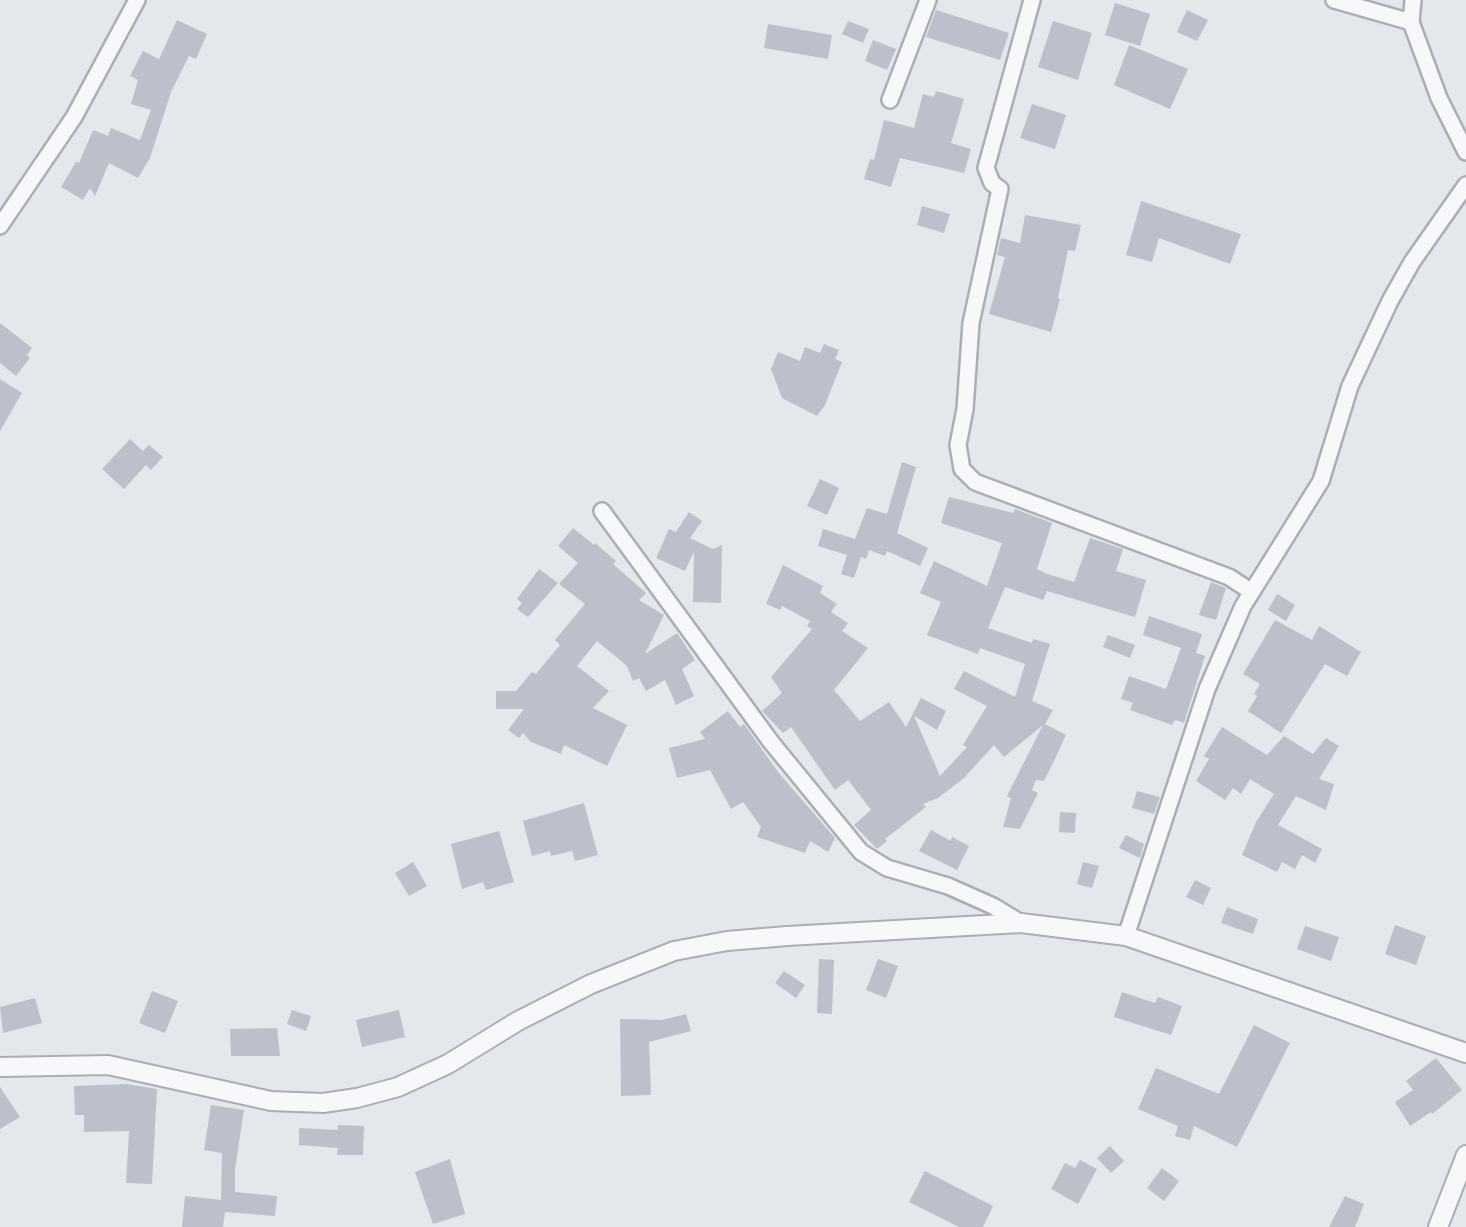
<!DOCTYPE html>
<html>
<head>
<meta charset="utf-8">
<style>
	body { margin:0 }
	canvas { display:block; background:#e4e7ec }
</style>
</head>
<body>
<canvas width="1466" height="1227"></canvas>
<script>
const context = document.querySelector('canvas').getContext('2d');
context.lineJoin = 'round';
function paint(path, color) { context.fillStyle = color; context.fill(path, 'evenodd'); }
const poly = rows => new Path2D(rows.map(r => 'M' + r).join(''));
function stroke(path, color, width, dash) { context.strokeStyle = color; context.lineWidth = width; context.lineCap = dash ? 'butt' : 'round'; context.setLineDash(dash || []); context.stroke(path); }
const building = poly([
	[1115,3,1150,14,1140,46,1105,35],
	[936,10,1009,33,1000,60,926,37],
	[1187,10,1208,20,1197,41,1177,32],
	[177,20,207,34,196,59,189,56,171,92,150,158,138,178,109,163,95,196,90,188,83,200,61,187,76,162,79,163,93,130,108,136,111,128,140,140,151,110,131,104,138,80,130,76,143,51,159,59],
	[848,21,869,29,863,43,842,34],
	[1053,21,1092,33,1078,80,1038,67],
	[768,24,832,35,828,59,764,48],
	[873,40,896,49,887,70,865,61],
	[1129,45,1188,69,1170,109,1114,85],
	[936,91,964,99,951,143,971,149,964,173,900,158,891,187,864,179,870,159,874,160,884,120,914,128,923,94,934,97],
	[1032,104,1066,115,1055,149,1020,138],
	[1141,201,1241,234,1230,264,1159,238,1152,262,1126,255],
	[922,206,950,214,944,233,917,225],
	[1025,215,1081,225,1075,251,1068,250,1058,298,1060,299,1051,332,989,314,1005,257,997,255,1001,238,1020,243],
	[0,323,32,348,27,355,30,358,16,376,0,363],
	[824,344,839,350,835,359,842,362,825,405,817,416,782,398,771,369,778,352,800,361,805,347,820,353],
	[0,379,22,393,0,431],
	[130,439,143,451,149,445,163,457,151,470,146,465,124,489,102,469],
	[902,462,916,467,897,533,928,548,920,566,887,551,885,556,869,550,866,559,861,557,854,578,841,574,847,555,818,546,823,529,855,539,867,508,887,514],
	[820,479,839,488,827,515,807,506],
	[949,497,1013,513,1015,509,1052,523,1037,569,1047,574,1074,582,1090,538,1123,549,1116,571,1146,580,1135,617,1047,591,1043,600,1005,587,988,628,1032,643,1033,639,1050,644,1032,701,1053,710,1045,724,1066,735,1054,761,1044,781,1036,780,1032,790,1038,793,1020,829,1003,827,1011,798,1007,796,1043,725,1004,757,994,745,964,778,938,798,923,804,926,807,885,839,887,841,877,849,854,825,871,810,848,780,835,790,791,727,783,733,762,711,782,693,771,677,812,629,807,626,810,621,782,606,780,610,766,604,783,565,823,586,820,593,837,604,831,612,848,623,842,631,868,648,834,690,860,721,889,702,906,727,921,698,946,711,937,730,914,716,940,776,967,747,963,745,987,706,954,689,964,671,1015,697,1025,664,980,648,978,654,927,635,941,602,920,593,934,561,987,586,1002,543,941,523],
	[689,512,702,521,690,538,713,549,722,545,721,603,693,602,694,552,685,571,656,558,669,529,676,532],
	[573,528,594,545,595,543,616,561,613,564,646,593,639,600,664,615,645,654,677,633,695,660,682,669,694,696,676,705,665,680,646,691,639,678,633,681,627,666,597,641,577,666,609,691,593,708,627,725,607,766,564,745,561,754,531,742,523,733,519,738,508,730,524,709,496,709,496,691,516,691,532,672,536,674,560,645,555,640,585,604,559,584,578,563,558,546],
	[539,569,558,583,528,617,517,609,522,603,517,599],
	[1211,582,1226,588,1216,620,1199,615],
	[1277,594,1295,605,1286,621,1268,610],
	[1149,616,1202,634,1196,653,1205,656,1184,723,1175,720,1172,725,1130,710,1133,703,1121,699,1129,676,1166,689,1181,648,1143,635],
	[1275,620,1312,640,1319,626,1361,652,1347,676,1325,664,1281,733,1248,711,1257,696,1254,694,1260,684,1243,674],
	[1108,635,1135,645,1130,658,1103,647],
	[728,711,740,727,744,724,778,772,835,838,828,852,810,841,805,853,757,837,761,827,743,802,731,809,710,770,677,778,669,748,705,739,700,732],
	[1222,727,1267,755,1284,736,1313,754,1326,738,1339,746,1319,779,1334,784,1326,810,1296,796,1278,825,1322,849,1315,863,1302,855,1295,869,1282,862,1277,872,1242,855,1256,822,1274,794,1250,779,1241,794,1233,788,1225,800,1196,781,1209,759,1204,756],
	[1137,791,1160,797,1154,814,1132,808],
	[584,803,598,855,575,861,572,851,551,856,550,851,532,856,523,821],
	[1060,812,1076,813,1075,833,1059,832],
	[931,830,951,841,952,837,969,846,957,870,919,851],
	[499,831,514,882,486,890,483,882,462,889,451,844],
	[1126,835,1144,844,1140,858,1119,848],
	[413,862,427,886,409,896,395,873],
	[1083,862,1099,866,1092,888,1077,884],
	[1195,880,1211,888,1203,905,1186,897],
	[1227,907,1258,919,1253,934,1221,923],
	[1395,925,1426,936,1416,965,1385,954],
	[1305,926,1339,937,1331,961,1297,949],
	[819,959,834,960,832,1014,817,1013],
	[878,959,898,966,886,998,866,990],
	[784,971,805,985,796,998,775,983],
	[152,991,178,1001,165,1033,139,1023],
	[1122,992,1155,1003,1158,997,1182,1006,1171,1035,1114,1017],
	[35,998,42,1023,3,1033,0,1007],
	[292,1010,311,1016,306,1031,287,1024],
	[399,1010,405,1037,362,1047,356,1020],
	[686,1014,691,1031,649,1042,651,1095,621,1096,620,1019,662,1020],
	[1254,1025,1290,1043,1237,1147,1194,1126,1190,1140,1175,1136,1178,1126,1138,1109,1156,1068,1219,1094],
	[277,1028,280,1056,231,1056,230,1029],
	[1436,1058,1462,1090,1432,1114,1431,1112,1410,1126,1395,1102,1413,1090,1406,1081],
	[126,1084,157,1089,152,1184,126,1183,129,1131,84,1132,84,1115,75,1115,74,1086],
	[0,1087,20,1117,0,1129],
	[211,1105,244,1110,235,1169,235,1192,277,1196,275,1216,225,1212,223,1227,182,1227,185,1196,221,1200,222,1153,204,1150],
	[338,1125,364,1126,363,1155,337,1155,338,1148,299,1145,299,1128,338,1130],
	[1110,1146,1124,1161,1111,1173,1097,1158],
	[450,1159,465,1214,433,1224,415,1172],
	[1080,1160,1097,1169,1078,1204,1051,1189,1065,1163,1075,1168],
	[1162,1168,1179,1181,1164,1201,1147,1188],
	[925,1171,993,1206,983,1227,959,1227,909,1202],
	[1345,1196,1364,1204,1355,1227,1329,1227]
]);
const minor = poly([
	[1032,0,986,168,992,183,1000,189,971,323,965,409,958,445,962,469,975,482,1229,577,1252,592],
	[1334,0,1411,22],
	[1413,0,1411,22,1439,98,1466,152],
	[890,100,928,0],
	[0,226,74,117,137,0],
	[602,511,771,742,861,852,887,868,948,886,993,906,1021,923],
	[1126,936,1207,689,1243,606,1321,481,1350,386,1390,301,1412,262,1466,185]
]);
const tertiary = poly([
	[0,1067,108,1065,271,1101,323,1103,357,1098,398,1087,448,1064,518,1021,591,984,674,951,727,941,787,936,1021,923,1126,936,1466,1053],
	[1438,1227,1466,1155]
]);
paint(building, '#bbc0ca');
stroke(minor, '#a9aeb7', 20);
stroke(tertiary, '#a9aeb7', 22);
stroke(minor, '#f7f8fa', 15);
stroke(tertiary, '#f7f8fa', 18);
</script>
</body>
</html>
